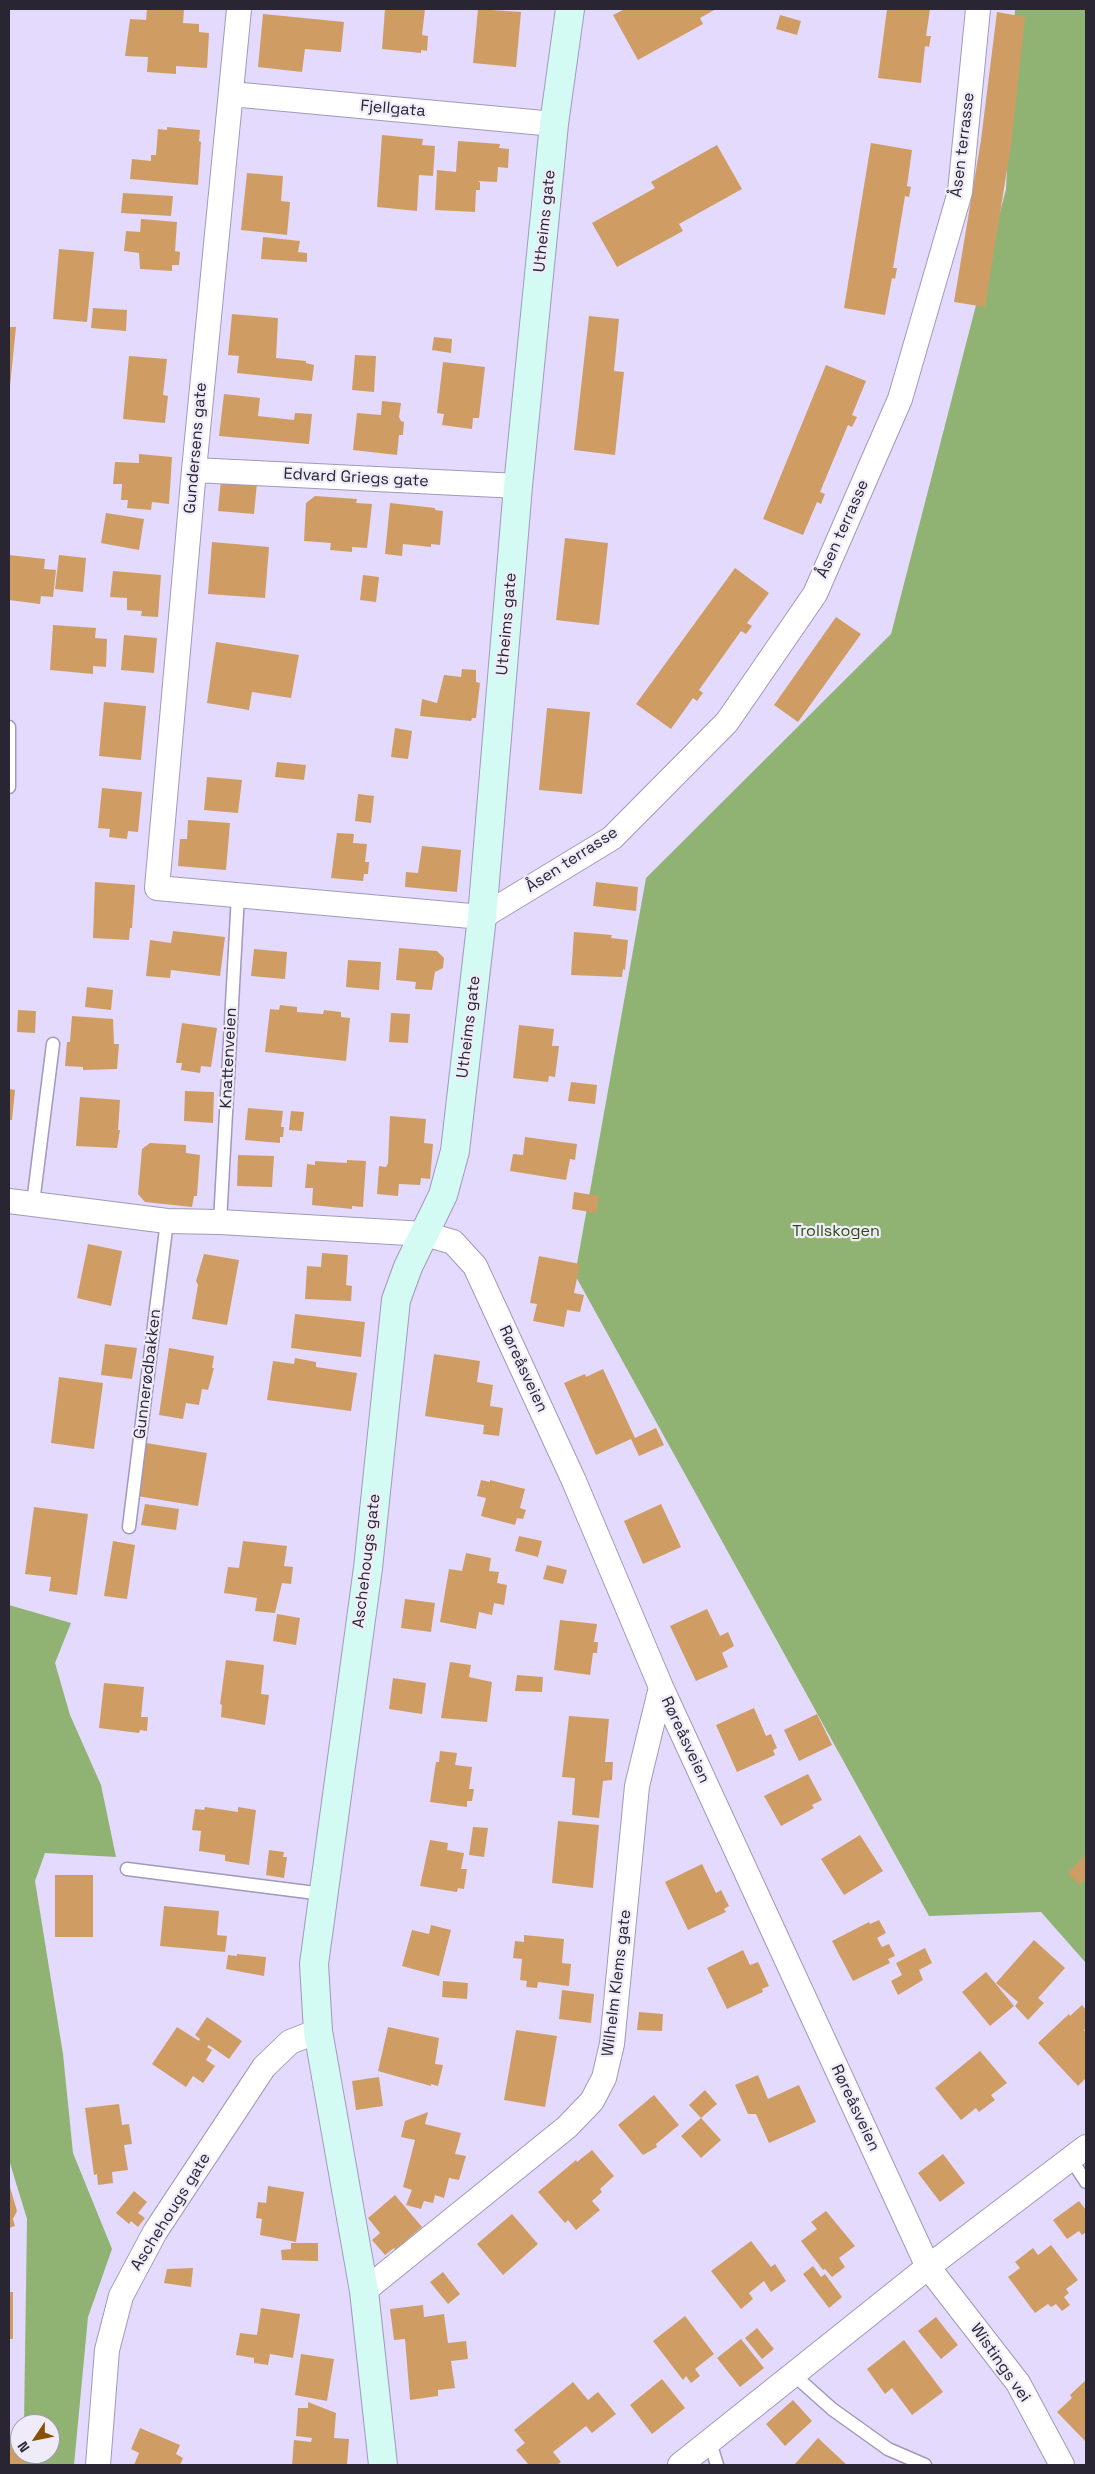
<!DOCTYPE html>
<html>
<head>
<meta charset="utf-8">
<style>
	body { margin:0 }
	#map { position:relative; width:1095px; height:2474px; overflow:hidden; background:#e4dafd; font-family:"Space Grotesk",sans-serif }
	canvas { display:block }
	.frame { position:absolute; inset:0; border:10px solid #292532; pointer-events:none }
	.north { position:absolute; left:10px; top:2414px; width:50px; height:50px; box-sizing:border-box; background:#efebf9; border:1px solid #a09ca9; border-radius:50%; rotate:236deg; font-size:14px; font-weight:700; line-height:20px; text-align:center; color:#292532 }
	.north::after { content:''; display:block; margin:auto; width:18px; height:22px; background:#895202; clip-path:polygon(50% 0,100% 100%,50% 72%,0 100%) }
</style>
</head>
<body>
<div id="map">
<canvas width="1095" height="2474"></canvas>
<div class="frame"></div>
<div class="north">N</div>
</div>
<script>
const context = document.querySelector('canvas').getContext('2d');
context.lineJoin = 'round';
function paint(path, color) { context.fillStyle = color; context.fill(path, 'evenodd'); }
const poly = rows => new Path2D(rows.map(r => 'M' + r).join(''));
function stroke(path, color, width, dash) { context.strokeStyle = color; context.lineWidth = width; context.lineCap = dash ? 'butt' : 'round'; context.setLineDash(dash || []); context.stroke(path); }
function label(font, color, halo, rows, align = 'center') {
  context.font = font + ' "Space Grotesk",sans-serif'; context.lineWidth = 4.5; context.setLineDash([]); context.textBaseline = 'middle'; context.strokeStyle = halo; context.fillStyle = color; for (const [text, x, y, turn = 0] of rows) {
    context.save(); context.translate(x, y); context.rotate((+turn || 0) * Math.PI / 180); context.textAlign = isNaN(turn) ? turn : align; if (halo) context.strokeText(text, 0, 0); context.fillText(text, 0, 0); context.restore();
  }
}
const forest = poly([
	[1015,9,1086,9,1086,1963,1041,1912,929,1916,575,1275,646,878,891,634,1006,189],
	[9,1605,71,1623,55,1663,70,1715,101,1785,116,1857,45,1853,35,1881,63,2054,73,2153,112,2249,88,2317,74,2465,25,2465,24,2454,50,2454,50,2424,24,2424,27,2219,9,2160]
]);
const building = poly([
	[147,9,184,9,183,23,199,24,199,32,209,33,207,68,176,66,176,74,147,72,148,57,125,56,130,19,146,20],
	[385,9,425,9,422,35,428,36,427,51,421,50,421,53,382,49],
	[478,9,521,12,516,67,473,63],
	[625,9,716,9,700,18,703,24,638,60,613,15],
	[887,9,930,9,926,36,931,36,929,47,925,46,921,83,878,78],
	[997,12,1025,17,1011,145,985,307,954,302,981,140],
	[263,14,344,22,341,52,305,49,302,72,258,67],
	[780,15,801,21,797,35,776,29],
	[167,127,200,130,199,141,201,142,198,185,130,179,132,159,151,161,151,155,156,155,158,129,167,130],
	[382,135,423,139,422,145,435,146,433,176,419,175,417,211,377,207],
	[458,141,500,144,499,148,509,149,508,168,498,167,497,182,477,181,480,182,480,190,476,190,475,212,435,210,437,170,456,172],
	[871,143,912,150,907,186,911,187,909,197,905,196,893,268,897,268,895,279,892,278,885,315,844,308],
	[717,145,742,189,679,224,683,231,617,267,592,223,655,188,651,182],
	[247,173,283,176,281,201,290,202,287,235,241,230],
	[123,193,173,196,171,216,121,213],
	[141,219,177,222,175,251,180,252,179,265,172,265,172,271,140,269,139,253,124,251,126,231,140,232],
	[263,237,300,241,298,252,307,253,307,262,261,259],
	[59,249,94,252,87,322,53,319],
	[93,308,127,310,126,331,91,328],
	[232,314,278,318,276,358,306,361,306,363,314,365,312,381,237,373,239,356,228,355],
	[589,316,619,319,614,371,624,372,615,455,574,450],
	[9,327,16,327,10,386,9,386],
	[434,337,452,339,451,353,432,350],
	[355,355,376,356,374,392,352,390],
	[129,356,167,359,163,395,168,396,165,423,123,419],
	[443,362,485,367,479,418,473,418,472,429,442,425,444,414,437,413],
	[826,365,866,381,852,415,857,417,852,427,848,425,820,492,825,494,821,504,817,502,803,535,763,519],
	[224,394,260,398,258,416,294,420,295,413,312,414,309,444,219,436],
	[382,401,401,403,399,417,401,421,404,422,403,435,399,435,397,455,353,450,357,413,381,415],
	[139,454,172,457,169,504,152,502,151,510,127,508,128,500,121,500,122,484,113,484,115,462,139,463],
	[221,480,257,483,254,514,218,511],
	[315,496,357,499,356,503,372,504,367,548,352,547,352,552,330,550,331,543,304,541,306,503],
	[390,503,435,508,435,510,443,511,440,545,431,544,431,547,403,544,402,556,385,554],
	[106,513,144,519,139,550,101,543],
	[565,538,608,543,599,625,556,620],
	[212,542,269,547,265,598,208,594],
	[9,555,45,559,44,569,56,570,53,597,41,596,40,604,9,600],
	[59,555,86,558,83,592,55,589],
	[735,568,769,593,747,623,752,626,746,634,741,631,699,690,703,693,697,701,693,698,671,729,636,704],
	[113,571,161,575,158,617,141,616,142,611,127,610,127,598,110,597],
	[363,575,379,577,376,602,360,600],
	[836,617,861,634,798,722,774,705],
	[53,625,96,628,95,638,107,639,106,667,93,666,93,674,50,670],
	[124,635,157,638,154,673,121,670],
	[216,642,299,655,291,698,252,692,249,710,207,703],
	[462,669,476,670,476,682,480,683,476,718,472,718,471,721,420,716,422,699,437,703,444,675,461,677],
	[104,702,146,706,141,760,99,756],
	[547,708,590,712,582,794,539,790],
	[395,728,412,731,408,759,391,757],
	[277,762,306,765,304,780,275,777],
	[207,777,242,780,238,813,204,810],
	[102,788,142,792,138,832,128,831,127,839,109,837,110,829,98,828],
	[358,794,374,796,371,823,355,821],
	[188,820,230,823,226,870,178,866,180,839,187,839],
	[337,833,354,834,353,843,367,844,365,862,369,862,368,874,364,874,363,881,331,878],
	[422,846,461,850,457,892,405,887,406,872,418,873],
	[95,882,135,885,132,928,130,928,129,940,93,938],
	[596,882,638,887,636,911,593,906],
	[173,931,225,937,220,976,171,970,170,978,146,976,150,940,171,943],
	[574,932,612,935,611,938,628,940,625,970,623,969,622,977,571,975],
	[399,948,437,951,444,958,443,968,435,972,432,990,415,989,416,982,396,980],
	[254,949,287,952,285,979,251,976],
	[348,960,381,962,379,990,346,987],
	[87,987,113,990,111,1010,85,1007],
	[280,1005,297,1007,297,1012,323,1014,324,1010,341,1012,341,1017,350,1018,346,1061,265,1052,270,1009,279,1010],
	[18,1010,36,1011,35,1033,17,1032],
	[391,1013,410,1014,408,1043,389,1042],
	[72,1016,113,1019,114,1044,119,1044,117,1069,83,1070,83,1067,65,1066,67,1042,70,1042],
	[182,1023,217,1028,211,1067,201,1066,200,1073,181,1070,182,1063,176,1063],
	[519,1025,554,1029,552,1046,559,1046,555,1077,549,1076,548,1082,513,1078],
	[571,1082,597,1085,595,1104,568,1101],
	[9,1089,15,1090,12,1120,9,1120],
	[185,1091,214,1092,213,1123,184,1121],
	[80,1097,120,1100,118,1130,120,1130,117,1148,76,1146],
	[248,1108,283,1111,281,1127,284,1127,283,1137,280,1137,280,1143,245,1140],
	[291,1111,304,1112,302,1131,289,1130],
	[390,1116,426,1119,424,1143,433,1144,430,1179,421,1178,420,1185,399,1184,398,1196,377,1194,379,1166,386,1167,388,1163],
	[525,1137,577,1144,575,1160,570,1159,566,1180,510,1171,513,1154,523,1155],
	[150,1143,186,1145,186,1153,200,1155,197,1196,194,1196,192,1207,145,1202,138,1194,142,1149],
	[238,1155,274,1156,272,1187,237,1186],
	[347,1160,366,1161,363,1207,352,1206,352,1209,312,1205,313,1188,305,1188,307,1164,315,1165,315,1161,347,1163],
	[574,1192,599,1196,596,1213,572,1209],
	[88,1244,122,1251,111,1306,77,1298],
	[322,1253,348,1255,346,1285,352,1286,351,1301,305,1299,307,1266,321,1267],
	[204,1254,239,1260,227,1325,192,1319,198,1285,196,1281],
	[539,1256,580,1264,574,1293,584,1295,580,1312,567,1310,564,1327,533,1321,537,1304,530,1303],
	[295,1314,365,1322,361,1357,291,1348],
	[105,1344,137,1348,132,1379,101,1375],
	[169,1348,214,1356,212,1368,214,1368,208,1390,202,1389,199,1405,186,1403,183,1419,159,1415],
	[434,1354,480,1361,477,1382,493,1385,490,1406,503,1408,499,1436,483,1434,484,1425,425,1416],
	[295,1358,316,1362,316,1367,357,1373,351,1411,267,1400,273,1361,294,1364],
	[603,1369,635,1438,656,1428,664,1445,639,1456,631,1439,596,1455,564,1383,585,1374,586,1377],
	[59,1377,103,1383,94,1449,51,1443],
	[146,1443,207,1453,198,1506,137,1496],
	[481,1480,490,1482,490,1480,525,1489,520,1508,526,1510,523,1519,517,1518,515,1525,481,1516,486,1498,477,1496],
	[145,1504,179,1509,176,1530,141,1525],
	[661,1504,681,1547,643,1564,624,1521],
	[34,1507,88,1514,77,1595,49,1591,51,1577,25,1574],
	[519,1536,542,1541,538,1557,515,1551],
	[113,1541,135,1545,127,1599,104,1596],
	[243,1541,287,1546,284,1566,293,1567,291,1584,282,1583,275,1613,255,1611,257,1598,224,1593,228,1567,239,1568],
	[466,1553,491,1558,489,1571,499,1572,497,1583,507,1585,504,1605,494,1603,492,1615,479,1612,476,1629,440,1622,449,1569,462,1571],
	[547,1565,567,1570,563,1584,543,1579],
	[405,1599,435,1603,431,1632,401,1628],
	[707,1609,720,1636,728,1632,734,1646,722,1653,728,1667,696,1681,670,1626],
	[277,1614,300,1618,296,1645,273,1641],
	[560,1620,597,1624,594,1642,598,1642,597,1653,593,1653,590,1675,554,1670],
	[226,1660,264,1665,261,1694,269,1695,265,1725,221,1717,222,1705,220,1704],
	[450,1662,471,1665,469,1677,492,1682,487,1722,441,1718],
	[517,1675,543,1677,542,1692,515,1691],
	[393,1678,426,1683,422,1714,389,1709],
	[104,1683,144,1687,141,1717,148,1717,147,1731,140,1730,139,1733,99,1728],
	[754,1708,766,1736,771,1734,777,1748,773,1750,775,1755,737,1772,716,1725],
	[817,1714,832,1745,799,1761,784,1730],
	[569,1716,609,1719,605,1762,613,1762,612,1780,603,1781,599,1818,572,1815,575,1778,562,1777],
	[440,1751,457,1753,455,1765,472,1767,469,1789,474,1789,472,1801,467,1801,467,1807,430,1802,436,1762,439,1762],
	[808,1774,822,1800,812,1805,814,1808,781,1826,764,1796],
	[205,1807,238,1812,238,1807,256,1810,249,1865,225,1861,225,1855,199,1851,201,1831,192,1830,195,1809,204,1810],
	[558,1821,599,1825,593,1888,552,1883],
	[473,1827,488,1828,484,1857,469,1855],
	[860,1835,883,1871,844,1895,821,1859],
	[430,1840,448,1843,447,1850,464,1853,461,1869,467,1869,464,1889,458,1888,457,1892,420,1886],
	[269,1850,284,1852,283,1857,287,1857,284,1878,266,1875],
	[1086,1854,1086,1879,1079,1885,1068,1873],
	[702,1864,716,1893,721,1890,729,1906,724,1909,726,1912,688,1930,665,1882],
	[55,1875,93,1875,93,1937,55,1937],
	[164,1906,219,1911,217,1935,227,1936,225,1952,160,1946],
	[879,1920,886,1933,877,1938,882,1947,889,1944,895,1956,888,1959,890,1963,853,1981,832,1941,869,1922,870,1924],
	[431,1925,451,1930,439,1976,402,1966,412,1930,429,1934],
	[524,1935,564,1939,562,1963,571,1964,569,1986,538,1982,537,1988,526,1987,527,1981,520,1980,522,1959,513,1958,515,1941,524,1942],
	[1034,1940,1065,1968,1038,1998,1044,2003,1028,2020,1015,2006,1018,2002,996,1983],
	[925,1948,932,1963,919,1970,923,1980,898,1995,891,1981,902,1975,896,1963],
	[743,1950,750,1965,758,1962,769,1986,762,1989,763,1992,727,2009,707,1968],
	[237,1954,266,1957,264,1976,226,1969,228,1955,237,1956],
	[986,1972,1014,2006,990,2026,962,1992],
	[443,1981,468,1983,467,1999,442,1997],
	[562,1990,594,1994,591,2023,559,2019],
	[1082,2005,1086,2010,1086,2028,1084,2030,1086,2033,1086,2078,1078,2086,1038,2043,1069,2014,1070,2016],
	[639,2012,663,2014,662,2031,637,2030],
	[207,2017,242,2041,229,2059,209,2045,207,2047,212,2050,206,2060,215,2066,203,2083,193,2076,186,2087,152,2064,177,2027,199,2041,200,2039,195,2035],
	[388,2027,439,2038,435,2064,443,2065,438,2086,431,2084,431,2086,378,2071],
	[516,2030,557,2036,545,2107,504,2100],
	[980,2051,1007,2083,991,2095,995,2100,979,2112,976,2108,961,2120,935,2088],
	[758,2075,768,2099,799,2085,816,2122,769,2143,756,2114,748,2114,735,2085],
	[379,2077,383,2106,356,2110,352,2081],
	[705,2090,717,2104,701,2118,689,2105],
	[654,2095,679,2125,656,2144,657,2147,643,2155,618,2125],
	[119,2104,122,2125,129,2124,132,2144,124,2145,128,2170,112,2172,113,2183,98,2185,97,2174,94,2175,85,2108],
	[428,2112,425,2124,461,2133,455,2154,466,2156,459,2180,449,2178,444,2198,435,2195,433,2203,424,2201,421,2209,406,2205,412,2190,403,2187,415,2140,401,2137,405,2121],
	[701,2118,721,2140,701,2158,681,2136],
	[592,2150,614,2176,600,2189,602,2192,592,2201,600,2210,576,2230,568,2220,565,2223,538,2192,576,2160,577,2162],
	[943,2154,965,2183,940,2202,918,2173],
	[9,2184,17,2211,13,2219,15,2226,9,2228],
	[268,2186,304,2192,296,2242,260,2235,262,2219,256,2218,258,2202,266,2203],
	[134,2191,147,2202,138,2213,145,2218,138,2227,131,2221,129,2224,116,2213],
	[395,2195,422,2227,395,2250,394,2248,385,2255,372,2240,380,2233,368,2218],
	[1079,2201,1086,2210,1086,2232,1082,2235,1079,2231,1067,2239,1053,2220],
	[826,2211,855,2246,839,2258,845,2267,832,2277,825,2269,823,2270,801,2241,817,2229,811,2222],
	[512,2214,538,2244,503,2275,477,2244],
	[751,2241,771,2267,775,2264,786,2281,771,2292,764,2281,749,2293,753,2299,741,2309,711,2271],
	[291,2243,318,2243,318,2261,282,2260,281,2250,291,2249],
	[1051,2245,1078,2280,1066,2289,1069,2293,1064,2297,1070,2305,1062,2311,1056,2304,1051,2307,1048,2304,1035,2313,1008,2277,1020,2268,1015,2262,1033,2248,1038,2255],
	[813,2266,821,2277,825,2274,842,2297,829,2308,803,2274],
	[193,2268,191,2287,164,2283,167,2269],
	[443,2272,460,2294,448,2304,430,2282],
	[9,2292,13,2292,13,2339,9,2339],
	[423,2305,424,2317,444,2314,448,2343,466,2341,468,2359,451,2361,455,2388,438,2390,438,2396,410,2400,405,2339,394,2340,390,2309],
	[261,2308,300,2314,293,2358,270,2354,268,2365,254,2363,254,2358,236,2355,240,2333,257,2335],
	[685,2316,714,2354,695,2369,700,2376,691,2383,686,2376,683,2380,653,2341],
	[936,2317,958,2345,941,2359,918,2331],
	[757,2328,774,2349,762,2359,745,2338],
	[741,2339,764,2368,740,2387,717,2358],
	[904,2340,943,2392,912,2415,892,2388,885,2394,867,2369],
	[301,2354,334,2359,327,2401,295,2395],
	[662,2379,685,2408,652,2434,630,2405],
	[1086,2380,1086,2442,1057,2412,1072,2398,1070,2395],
	[573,2382,588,2400,598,2392,616,2414,592,2433,586,2426,553,2452,561,2462,557,2465,529,2465,516,2450,525,2443,514,2430],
	[793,2400,812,2421,785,2446,766,2424],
	[308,2402,336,2413,334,2438,349,2439,347,2465,292,2465,294,2440,311,2442,312,2438,296,2436,298,2408,308,2408],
	[140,2428,180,2445,176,2454,183,2458,180,2465,134,2465,139,2453,131,2449],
	[818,2438,847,2465,794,2465],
	[9,2440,20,2442,20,2454,27,2454,25,2465,9,2465]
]);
const lane = poly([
	[9,787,9,727],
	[33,1203,53,1044],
	[220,1222,238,895],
	[129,1527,167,1221],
	[127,1869,323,1894],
	[1071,2159,1086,2182],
	[794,2375,832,2409,888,2449,925,2465],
	[710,2442,717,2465]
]);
const street = poly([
	[239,9,194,470,157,888,482,917,612,838,727,722,815,594,900,399,960,192,978,9],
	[231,94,554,124],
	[194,470,518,486],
	[9,1201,167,1221,220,1222,425,1234,453,1242,475,1266,574,1481,661,1687,928,2267,1018,2383,1062,2465],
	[364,2291,567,2127,592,2101,604,2078,612,2044,637,1786,661,1687],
	[98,2465,107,2350,121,2296,155,2232,264,2067,290,2042,318,2031],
	[680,2465,928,2267,1086,2147]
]);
const secondary = poly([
	[383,2465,364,2291,318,2031,314,1964,368,1568,396,1300,408,1267,443,1195,455,1151,482,917,518,486,554,124,570,9]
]);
const streetNames = [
	["Fjellgata",393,109,5],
	["Åsen terrasse",963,145,-83],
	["Utheims gate",545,221,-84],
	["Gundersens gate",196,448,-85],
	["Edvard Griegs gate",356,478,3],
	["Åsen terrasse",843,529,-66],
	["Utheims gate",507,624,-85],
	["Åsen terrasse",572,860,-33],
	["Utheims gate",469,1027,-83],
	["Knattenveien",229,1058,-87],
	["Røreåsveien",523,1369,65],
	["Gunnerødbakken",148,1374,-83],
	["Aschehougs gate",367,1561,-83],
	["Røreåsveien",685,1740,65],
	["Wilhelm Klems gate",617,1983,-83],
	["Røreåsveien",855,2108,65],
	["Aschehougs gate",171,2212,-58],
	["Wistings vei",1000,2363,55]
];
const parkNames = [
	["Trollskogen",836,1232]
];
paint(forest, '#90b374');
paint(building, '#cf9d63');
stroke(lane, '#a298b9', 15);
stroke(street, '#a298b9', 26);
stroke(secondary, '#a298b9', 30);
stroke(lane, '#fff', 12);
stroke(street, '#fff', 24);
stroke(secondary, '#d4faf4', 28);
label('16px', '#292532', '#efebf9', streetNames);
label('16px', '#2e4d08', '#efebf9', parkNames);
</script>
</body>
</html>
